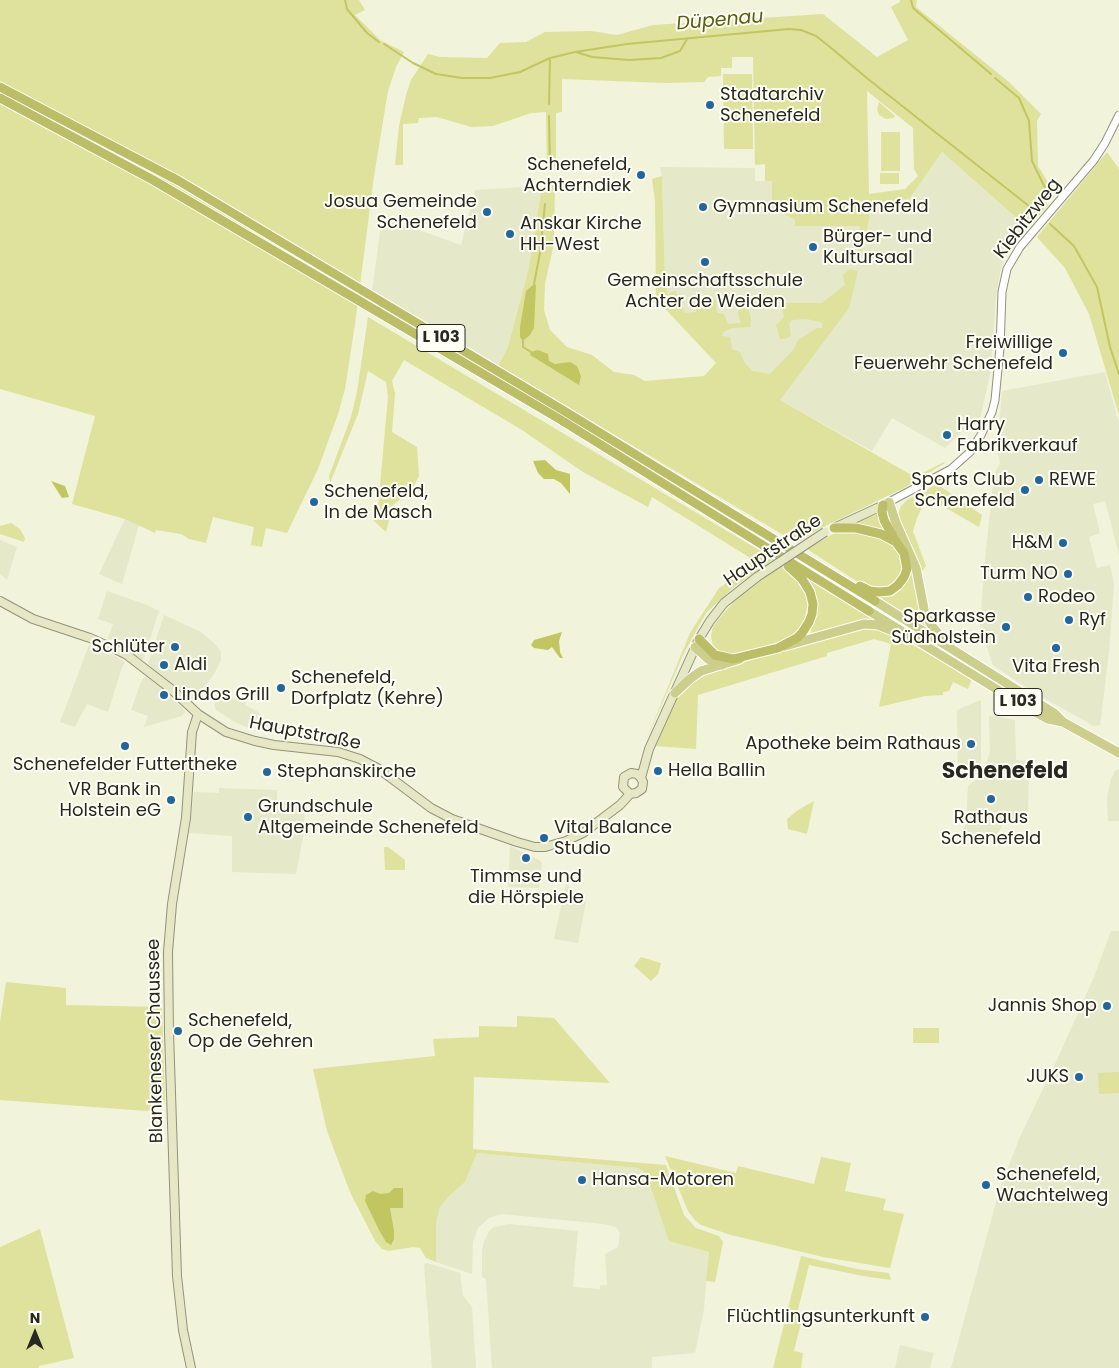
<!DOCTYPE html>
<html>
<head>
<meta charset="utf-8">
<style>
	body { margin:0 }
	#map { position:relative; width:1119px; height:1368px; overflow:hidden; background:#f1f3db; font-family:Poppins,sans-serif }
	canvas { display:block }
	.north { position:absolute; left:10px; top:1308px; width:50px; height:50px; -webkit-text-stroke:4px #fefff5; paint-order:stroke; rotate:0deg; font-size:14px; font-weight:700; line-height:20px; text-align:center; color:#282820 }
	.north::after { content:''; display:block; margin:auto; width:18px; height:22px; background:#282820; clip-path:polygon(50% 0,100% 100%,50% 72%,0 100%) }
</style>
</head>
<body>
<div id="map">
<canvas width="1119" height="1368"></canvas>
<div class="north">N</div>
</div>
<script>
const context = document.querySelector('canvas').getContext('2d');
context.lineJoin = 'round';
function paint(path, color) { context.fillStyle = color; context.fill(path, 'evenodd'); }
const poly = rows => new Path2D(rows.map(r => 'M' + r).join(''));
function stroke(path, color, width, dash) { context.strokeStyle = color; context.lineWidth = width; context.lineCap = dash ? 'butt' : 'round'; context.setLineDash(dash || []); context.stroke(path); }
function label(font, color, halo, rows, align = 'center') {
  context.font = font + ' Poppins,sans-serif'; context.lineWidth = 4; context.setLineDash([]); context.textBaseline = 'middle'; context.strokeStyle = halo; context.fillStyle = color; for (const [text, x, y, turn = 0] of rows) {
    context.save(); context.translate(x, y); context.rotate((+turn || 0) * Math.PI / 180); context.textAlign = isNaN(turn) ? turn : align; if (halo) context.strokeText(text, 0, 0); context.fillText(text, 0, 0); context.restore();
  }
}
const built = poly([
	[942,152,1028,228,1006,256,1001,267,996,297,991,370,979,423,969,425,945,448,892,418,872,451,780,400,670,301,665,281,662,176,660,167,755,168,755,181,772,181,778,211,795,220,795,226,860,226,859,255,861,255,872,206,910,198],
	[542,186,529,267,508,347,498,366,372,291,382,217,461,245,475,190],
	[1105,372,1119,424,1119,554,1105,501,1093,504,1100,533,1089,537,1097,568,1110,565,1114,584,1109,652,1101,718,1100,725,1094,726,1028,689,993,665,980,628,984,569,994,475,1000,463,997,451,1002,391],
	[125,519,139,525,122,584,99,574],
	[0,540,17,547,7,580,0,574],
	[107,591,147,605,159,611,143,660,108,638,113,624,98,619],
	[164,615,201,632,216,645,221,652,221,660,214,674,195,699,193,700,179,690,148,664],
	[89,645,102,649,125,662,121,670,108,712,87,704,75,727,60,722],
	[145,676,164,690,184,710,185,712,182,716,144,727,148,716,131,710,141,682],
	[220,692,235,700,237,698,246,700,245,705,260,713,251,729,235,722,216,710,214,704,215,698],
	[980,700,981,702,981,763,979,770,974,776,967,779,958,779,957,710],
	[989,716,999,717,1015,720,1016,760,1029,761,1028,819,1006,819,995,838,962,836,966,823,968,786,982,775,990,752],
	[1119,769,1119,821,1108,821,1107,797,1111,779,1115,771],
	[219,788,277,790,277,802,305,803,304,831,296,874,232,872,232,836,189,833,194,792,219,793],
	[510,846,539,860,542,863,539,888,508,887],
	[566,884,586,901,578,943,554,939],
	[1111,931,1119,931,1119,1368,951,1368,999,1191,1019,1139,1056,1062,1094,977],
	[477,1153,638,1168,643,1171,647,1176,659,1211,709,1252,704,1309,695,1353,652,1357,652,1368,492,1368,486,1279,482,1277,482,1250,484,1242,489,1231,494,1227,509,1224,578,1231,573,1287,600,1289,600,1285,607,1285,605,1254,618,1247,620,1233,616,1227,603,1224,502,1214,489,1218,478,1228,473,1242,472,1274,436,1262,436,1222,440,1207,448,1197,465,1182],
	[427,1263,460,1273,463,1296,472,1307,476,1368,432,1368,424,1265],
	[900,1345,934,1353,930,1368,895,1368]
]);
const green = poly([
	[0,0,359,0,365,10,355,15,380,40,404,52,396,67,388,91,374,176,355,324,345,389,338,414,318,469,287,533,266,528,262,547,251,545,254,527,213,517,206,543,189,539,181,534,156,530,155,533,125,519,72,504,95,416,0,389],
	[900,0,917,0,916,7,1009,82,1041,114,1037,121,1038,166,1054,192,1045,201,1048,205,1028,228,942,152,910,198,872,206,861,255,859,255,860,226,795,226,795,220,778,211,772,203,772,181,765,181,765,164,755,165,753,57,732,57,732,68,721,68,721,76,708,77,704,82,665,83,562,79,562,112,556,113,556,168,547,168,546,112,531,113,493,126,471,127,437,117,419,118,418,123,403,124,403,165,395,165,399,126,406,95,411,80,428,54,440,57,487,58,500,43,526,42,545,32,591,31,617,35,653,25,823,14,877,57,908,40,891,7,900,2],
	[867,91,913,128,914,169,918,176,905,189,869,194],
	[723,74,752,74,753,149,724,149],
	[879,102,895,116,893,118,886,119,879,115,877,110],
	[881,132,900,132,900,171,881,171],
	[1107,152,1119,169,1119,415,1089,314,1065,268,1037,237],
	[880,173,899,173,899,184,880,184],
	[662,176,665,281,669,298,670,293,675,291,682,302,684,313,696,312,696,297,709,297,716,301,717,313,724,314,728,324,741,323,738,314,741,306,747,304,751,318,750,327,733,328,723,332,722,336,730,337,732,349,740,352,744,362,752,371,770,374,794,349,798,340,817,328,822,328,823,323,807,319,792,320,789,324,791,336,784,339,780,339,776,325,784,317,782,309,785,303,822,303,845,285,843,275,850,269,858,271,849,308,780,400,915,477,944,462,945,463,902,489,819,529,797,543,498,366,508,347,529,267,542,186,555,185,554,243,545,284,544,310,550,330,567,347,592,355,614,372,634,375,645,381,704,376,716,363,656,299,655,201,652,179],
	[368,317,774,559,734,587,706,613,684,653,644,745,690,633,719,588,743,572,752,559,652,497,648,507,583,472,522,430,404,360,392,381,395,393,392,432,417,447,419,476,411,491,393,505,386,532,373,520,378,507,388,397,386,382,368,371,358,414,330,483,329,476,351,417,357,392],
	[937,484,982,515,979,527,927,497,917,518,913,531,926,566,921,573,914,551,903,532,898,514,901,506,907,500],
	[877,514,888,532,865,525,854,523],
	[11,523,20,529,25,538,24,542,0,534,0,526],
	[840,530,859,530,890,541,902,554,903,569,897,582,886,589,870,587,858,582,807,549],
	[783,565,791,573,801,585,808,601,805,619,799,629,791,637,746,654,738,655,720,653,713,646,711,636,713,627,718,620,738,597],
	[796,568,886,625,870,621,853,622,812,635,811,630,817,615,816,596],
	[911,570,912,571,929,630,871,594,880,595],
	[871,627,894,634,972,679,968,689,953,682,949,691,943,692,943,695,925,696,879,707,891,644,874,639,827,653,827,656,698,695,696,749,656,746,674,702,681,692,697,678,725,668,857,628],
	[814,801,807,834,788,829,787,819,798,810],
	[384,847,388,847,405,860,405,870,385,870],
	[641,957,661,963,658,974,651,981,634,966],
	[6,982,66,988,66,1005,162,1007,165,1100,161,1108,147,1111,0,1100,0,1022],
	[517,1016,554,1018,610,1083,474,1077,473,1149,666,1165,684,1215,696,1228,719,1236,723,1242,715,1282,706,1281,709,1252,669,1241,647,1176,643,1171,638,1168,477,1153,465,1182,448,1197,440,1207,436,1222,436,1262,426,1258,420,1248,413,1247,388,1251,382,1249,375,1241,350,1192,327,1131,313,1069,435,1056,433,1039,479,1037,479,1026,517,1027],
	[913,1028,939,1028,939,1043,913,1043],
	[1119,1072,1119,1093,1099,1094,1098,1073],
	[665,1156,736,1173,738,1166,814,1184,821,1157,851,1163,845,1191,886,1199,883,1210,904,1214,890,1268,823,1257,731,1235,701,1225,694,1219,688,1211],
	[40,1229,74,1358,39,1366,39,1368,0,1368,0,1247],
	[801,1256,857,1269,889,1273,891,1280,863,1276,809,1265,796,1318,802,1319,794,1351,803,1353,801,1368,773,1368]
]);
const water = poly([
	[534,284,536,285,534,328,530,335,523,341,520,337,520,327,526,291],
	[538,350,548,354,549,361,555,364,570,362,577,366,581,376,579,385,530,355,531,352],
	[545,460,556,470,570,474,570,494,561,483,554,479,544,479,538,473,533,461],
	[51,481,65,486,69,497,62,498],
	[562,632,559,641,560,652,563,658,560,658,552,647,548,650,534,648,531,645,534,640],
	[394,1188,403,1188,403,1208,390,1208,394,1231,394,1239,391,1245,386,1242,379,1230,365,1201,366,1195,373,1191,380,1194,389,1193]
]);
const stream = poly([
	[345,0,347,9,367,33,379,42],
	[911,0,913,8,991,74],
	[384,44,413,63,436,74,462,78,490,78,520,72,550,58,575,52,627,44,789,29,801,30,816,36,830,47,868,79,1039,214],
	[576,52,592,57,629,60,661,58,680,51,687,39],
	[995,78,1019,98,1029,121,1032,161,1049,196],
	[549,104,550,59],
	[549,116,550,167],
	[1050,224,1074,246,1097,287,1110,347,1119,374],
	[534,284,540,253,545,204],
	[523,341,523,347,531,352]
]);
const tertiary = poly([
	[889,502,951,469,970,452,981,435,992,412,995,400,1000,348,1002,292,1007,269,1020,247,1094,160,1105,143,1119,115]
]);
const secondary = poly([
	[834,528,888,503],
	[0,601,33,619,90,638,115,649,127,655,171,689,198,714,226,732,255,741,274,745,338,752,360,759,379,769,431,808,452,819,517,842,535,847,545,847,566,841,583,833,620,805,630,794,636,793,642,789,643,782,641,778,649,749,699,639,710,621,724,603,757,577],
	[630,794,623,787,624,777,631,773,637,774,641,778],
	[191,1368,183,1330,177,1276,169,1032,168,952,172,904,186,818,192,732,198,714]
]);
const primary = poly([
	[889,502,896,523,916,568,925,614,932,626,945,642],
	[875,601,1054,713,1063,722,1119,753],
	[869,611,1024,706,1048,719,1063,722],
	[785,646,864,624,878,625,893,631],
	[695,647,708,659,722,665],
	[675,693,691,678,701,671,740,659]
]);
const trunk = poly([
	[0,87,179,181,566,412,875,601],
	[0,98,153,180,351,296,561,420,869,611],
	[883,505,882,512,884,520,896,542],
	[834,528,856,528,881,534,896,542,904,553,907,569,904,577,898,585,890,591,879,592,870,591,860,586],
	[699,639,715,655,733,659,778,648,797,638,802,633,809,622,812,614,813,604,810,592,802,579,788,566]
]);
const secondaryBridge = poly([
	[757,577,825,532]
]);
const markers = [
	[710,105,5,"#22669b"],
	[641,175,5,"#22669b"],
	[703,207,5,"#22669b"],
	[487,212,5,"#22669b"],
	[510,234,5,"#22669b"],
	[813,247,5,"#22669b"],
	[705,262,5,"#22669b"],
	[1063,353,5,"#22669b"],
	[947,435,5,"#22669b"],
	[1039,480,5,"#22669b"],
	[1025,490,5,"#22669b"],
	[314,502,5,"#22669b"],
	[1063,543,5,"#22669b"],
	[1068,574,5,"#22669b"],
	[1028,597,5,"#22669b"],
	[1069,620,5,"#22669b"],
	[1006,627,5,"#22669b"],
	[175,647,5,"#22669b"],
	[1056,648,5,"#22669b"],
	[164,665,5,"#22669b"],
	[281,688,5,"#22669b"],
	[164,695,5,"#22669b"],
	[971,744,5,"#22669b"],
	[125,746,5,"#22669b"],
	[658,771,5,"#22669b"],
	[267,772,5,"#22669b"],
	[991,799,5,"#22669b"],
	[171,800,5,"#22669b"],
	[248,817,5,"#22669b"],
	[544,838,5,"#22669b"],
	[526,858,5,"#22669b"],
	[1107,1006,5,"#22669b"],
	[178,1031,5,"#22669b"],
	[1079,1077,5,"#22669b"],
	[582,1180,5,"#22669b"],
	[986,1185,5,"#22669b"],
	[925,1317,5,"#22669b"]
];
const shields = [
	[441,338,48],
	[1018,702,48]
];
const shieldNames = [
	["L 103",441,338],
	["L 103",1018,702]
];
const poiNames = [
	["Stadtarchiv",720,95],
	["Schenefeld",720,116],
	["Schenefeld,",631,165,"right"],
	["Achterndiek",631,186,"right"],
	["Josua Gemeinde",477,202,"right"],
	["Schenefeld",477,223,"right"],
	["Gymnasium Schenefeld",713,207],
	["Anskar Kirche",520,224],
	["HH-West",520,245],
	["Bürger- und",823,237],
	["Kultursaal",823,258],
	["Gemeinschaftsschule",705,281,"center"],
	["Achter de Weiden",705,302,"center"],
	["Freiwillige",1053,343,"right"],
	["Feuerwehr Schenefeld",1053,364,"right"],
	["Harry",957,425],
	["Fabrikverkauf",957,446],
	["Sports Club",1015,480,"right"],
	["Schenefeld",1015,501,"right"],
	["REWE",1049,480],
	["Schenefeld,",324,492],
	["In de Masch",324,513],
	["H&M",1053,543,"right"],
	["Turm NO",1058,574,"right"],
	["Rodeo",1038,597],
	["Sparkasse",996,617,"right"],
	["Südholstein",996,638,"right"],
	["Ryf",1079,620],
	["Schlüter",165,647,"right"],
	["Aldi",174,665],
	["Vita Fresh",1056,667,"center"],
	["Schenefeld,",291,678],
	["Dorfplatz (Kehre)",291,699],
	["Lindos Grill",174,695],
	["Apotheke beim Rathaus",961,744,"right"],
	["Schenefelder Futtertheke",125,765,"center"],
	["Hella Ballin",668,771],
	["Stephanskirche",277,772],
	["VR Bank in",161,790,"right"],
	["Holstein eG",161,811,"right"],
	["Grundschule",258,807],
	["Altgemeinde Schenefeld",258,828],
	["Rathaus",991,818,"center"],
	["Schenefeld",991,839,"center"],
	["Vital Balance",554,828],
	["Studio",554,849],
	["Timmse und",526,877,"center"],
	["die Hörspiele",526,898,"center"],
	["Jannis Shop",1097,1006,"right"],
	["Schenefeld,",188,1021],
	["Op de Gehren",188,1042],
	["JUKS",1069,1077,"right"],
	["Schenefeld,",996,1175],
	["Wachtelweg",996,1196],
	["Hansa-Motoren",592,1180],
	["Flüchtlingsunterkunft",915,1317,"right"]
];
const streetNames = [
	["Kiebitzweg",1028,219,-52],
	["Hauptstraße",773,551,-34],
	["Hauptstraße",305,734,11],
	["Blankeneser Chaussee",156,1041,-91]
];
const waterNames = [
	["Düpenau",720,21,-5]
];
const districtNames = [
	["Schenefeld",1005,772]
];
paint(built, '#e5e8c9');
paint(green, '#dee29c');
paint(water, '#c2c660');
stroke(stream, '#c2c660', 2);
stroke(tertiary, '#91937d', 9);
stroke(secondary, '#91937d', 10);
stroke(primary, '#fff', 11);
stroke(trunk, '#fff', 11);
stroke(tertiary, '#fff', 7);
stroke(secondary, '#e6e7c5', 8);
stroke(primary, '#ccce8c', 9);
stroke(trunk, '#bbbe66', 9);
stroke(secondaryBridge, '#91937d', 10, []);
stroke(secondaryBridge, '#e6e7c5', 8);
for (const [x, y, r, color] of markers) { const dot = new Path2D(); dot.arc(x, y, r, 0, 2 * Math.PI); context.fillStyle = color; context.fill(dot); stroke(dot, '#fefff5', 2); }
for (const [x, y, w] of shields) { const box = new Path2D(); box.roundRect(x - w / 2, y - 13.5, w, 27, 4); context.fillStyle = '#fefff5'; context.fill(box); stroke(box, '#282820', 1); }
label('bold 16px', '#282820', null, shieldNames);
label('18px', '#282820', '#fefff5', poiNames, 'left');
label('18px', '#282820', '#fefff5', streetNames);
label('italic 19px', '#5a5c0f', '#fefff5', waterNames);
label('bold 22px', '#282820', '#fefff5', districtNames);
</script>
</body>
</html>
